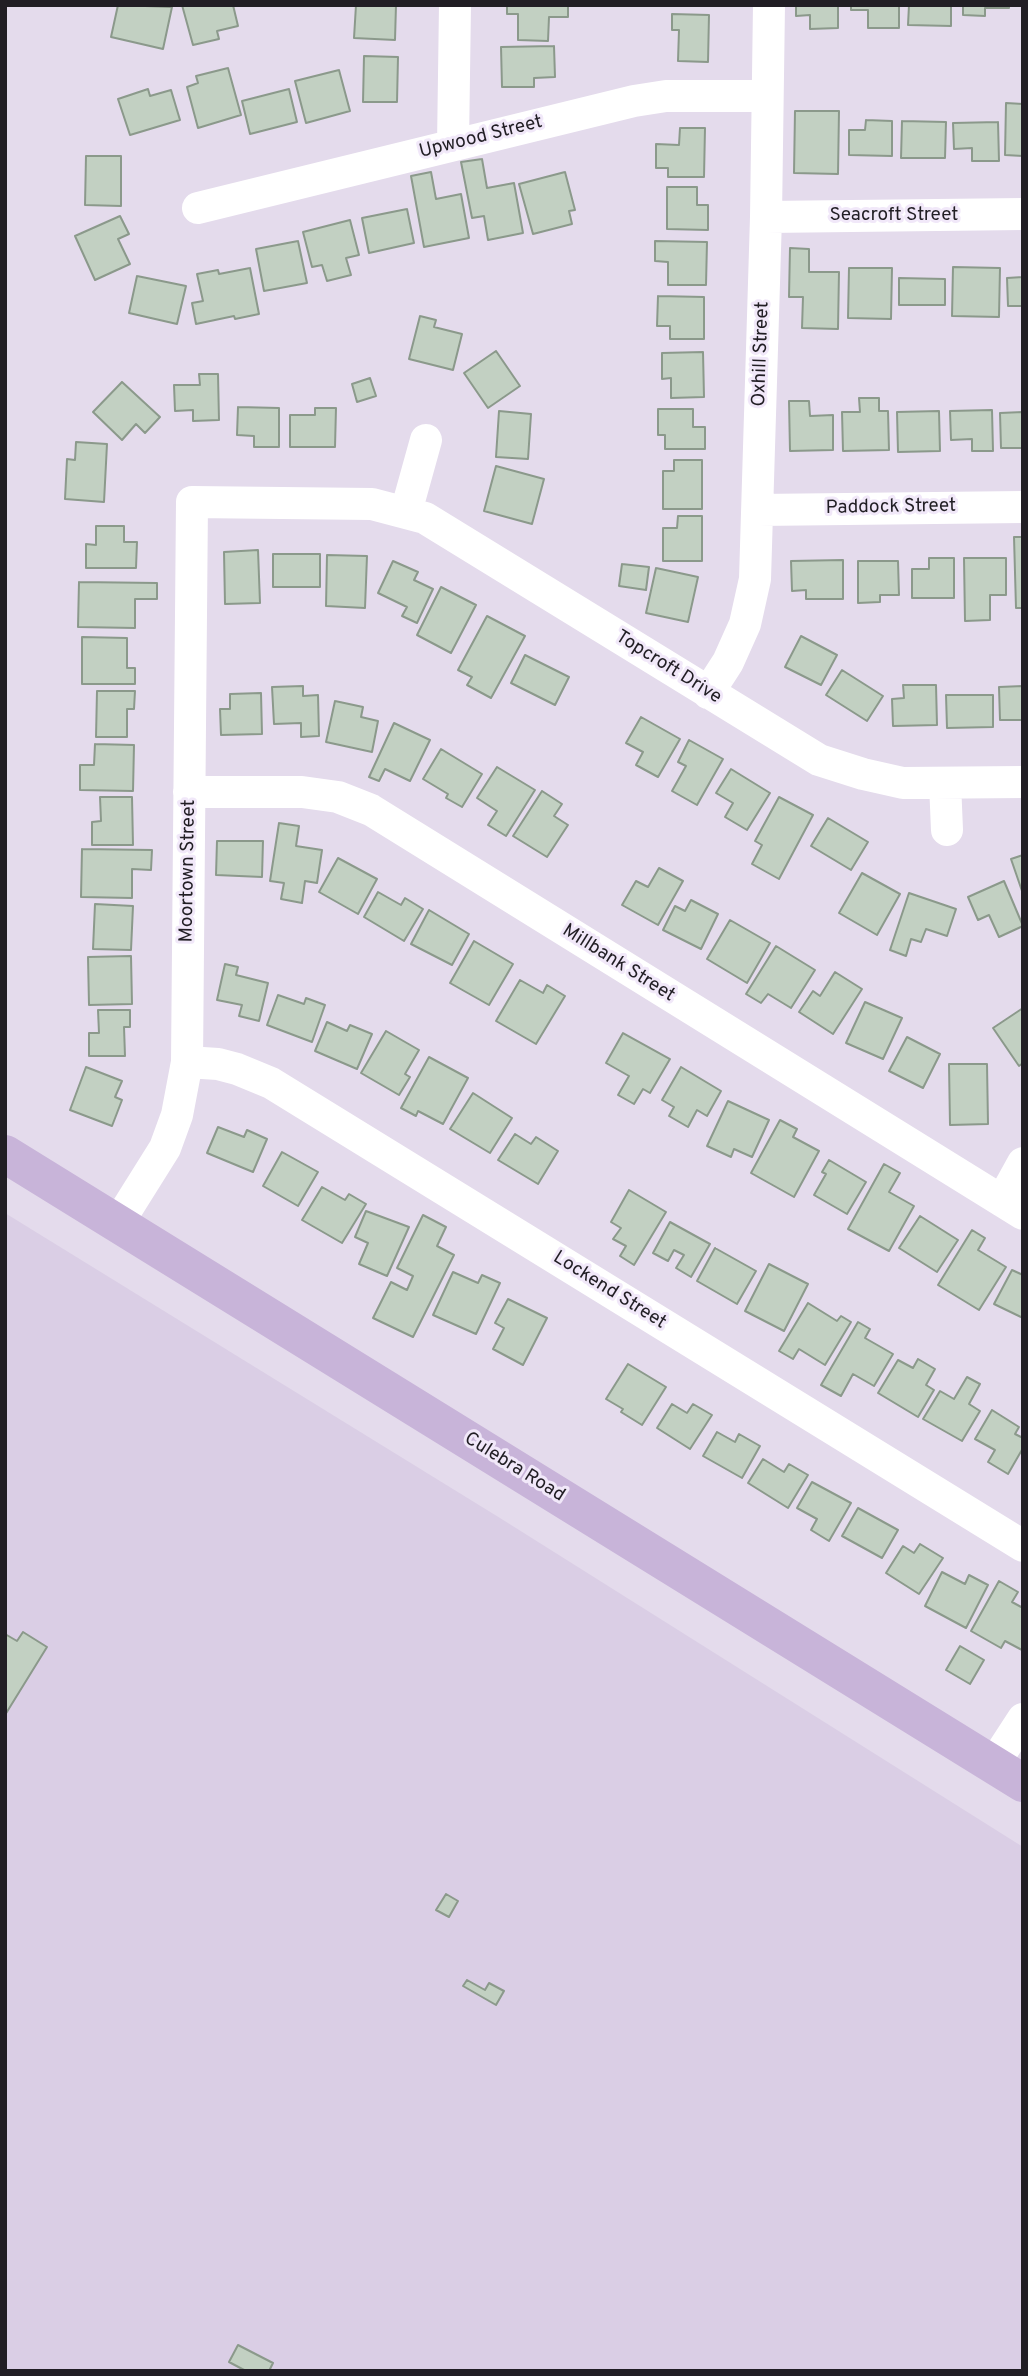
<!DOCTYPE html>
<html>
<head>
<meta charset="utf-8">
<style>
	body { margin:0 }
	#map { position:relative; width:1028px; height:2376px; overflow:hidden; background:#e4dbec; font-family:Overpass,sans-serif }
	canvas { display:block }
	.frame { position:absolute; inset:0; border:7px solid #211e24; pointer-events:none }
</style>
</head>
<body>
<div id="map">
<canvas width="1028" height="2376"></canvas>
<div class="frame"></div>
</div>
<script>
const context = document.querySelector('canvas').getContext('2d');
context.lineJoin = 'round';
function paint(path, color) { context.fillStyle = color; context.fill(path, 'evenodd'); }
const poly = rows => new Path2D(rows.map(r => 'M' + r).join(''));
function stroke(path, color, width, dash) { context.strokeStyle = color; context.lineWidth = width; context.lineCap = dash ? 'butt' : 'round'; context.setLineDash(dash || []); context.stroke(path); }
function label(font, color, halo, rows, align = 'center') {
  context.font = font + ' Overpass,sans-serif'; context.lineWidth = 6; context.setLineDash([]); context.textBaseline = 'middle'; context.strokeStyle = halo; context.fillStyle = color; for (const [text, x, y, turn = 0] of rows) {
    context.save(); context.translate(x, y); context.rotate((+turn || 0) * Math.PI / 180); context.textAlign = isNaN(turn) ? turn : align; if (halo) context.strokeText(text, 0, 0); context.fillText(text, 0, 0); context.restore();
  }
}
const built = poly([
	[5,1213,500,1518,1023,1847,1023,2371,5,2371]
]);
const building = poly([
	[118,5,172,7,163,49,111,37,118,5],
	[182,5,233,5,238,26,217,31,219,39,193,45,182,5],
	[356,5,396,5,395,40,354,38,356,5],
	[507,5,568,5,568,17,549,17,548,41,518,40,518,14,507,14,507,5],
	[796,5,838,5,838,28,810,29,810,15,796,16,796,5],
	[851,5,899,5,899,28,868,28,868,10,851,10,851,5],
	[909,5,951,5,951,26,908,25,909,5],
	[963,5,1009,5,1009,8,985,8,985,16,963,15,963,5],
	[672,14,709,15,708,62,678,61,679,30,672,30,672,14],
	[554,46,555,77,534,78,534,87,502,87,501,47,554,46],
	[364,56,398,57,397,102,363,102,364,56],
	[228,68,241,115,198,128,187,87,198,83,196,76,228,68],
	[339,70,350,111,306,123,295,81,339,70],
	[148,89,150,96,171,90,180,120,130,135,118,99,148,89],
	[289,89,297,122,250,134,242,101,289,89],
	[1006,103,1023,104,1023,156,1005,155,1006,103],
	[795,111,839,111,838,174,794,173,795,111],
	[866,120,892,121,892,156,849,155,849,130,865,130,866,120],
	[902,121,946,122,945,158,901,158,902,121],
	[998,122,999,161,972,161,972,148,954,149,953,123,998,122],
	[680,128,705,128,704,177,668,177,668,168,656,168,656,144,679,145,680,128],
	[86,156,121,156,121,206,85,205,86,156],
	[482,159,487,188,514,183,523,233,488,240,484,216,472,218,461,162,482,159],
	[431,172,436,199,461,194,469,238,424,247,411,176,431,172],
	[565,172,575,210,569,211,572,224,533,234,519,184,565,172],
	[667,187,697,187,697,205,708,205,708,230,667,229,667,187],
	[407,209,414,243,369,253,362,218,407,209],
	[120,216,129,234,118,239,130,264,95,280,75,236,120,216],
	[350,220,359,255,346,258,351,275,327,281,322,265,312,267,303,232,350,220],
	[298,241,307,283,264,291,256,249,298,241],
	[655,241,707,242,706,285,668,285,668,262,655,261,655,241],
	[790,248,809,249,809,272,839,272,838,329,802,328,803,297,789,297,790,248],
	[953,267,1000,268,999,317,952,316,953,267],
	[1022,267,1023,267,1023,306,1008,306,1007,278,1023,277,1022,267],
	[250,268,259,314,235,319,234,316,196,324,192,303,203,301,197,274,218,270,219,274,250,268],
	[849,268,892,268,891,319,848,318,849,268],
	[137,276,186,286,177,324,129,313,137,276],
	[899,278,945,279,945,305,899,305,899,278],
	[658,296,704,297,704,339,670,339,670,326,657,326,658,296],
	[420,316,436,320,434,327,462,334,453,370,409,359,420,316],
	[496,351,520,386,488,408,464,373,496,351],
	[703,352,704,397,671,398,671,378,662,379,662,353,703,352],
	[199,374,218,374,219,420,193,421,193,410,175,411,174,385,200,385,199,374],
	[370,378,376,396,357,402,352,384,370,378],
	[122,382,160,417,145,433,136,424,122,440,93,412,122,382],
	[859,398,879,398,879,411,888,411,889,450,843,451,842,412,860,412,859,398],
	[789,401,809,401,810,416,833,415,833,450,790,451,789,401],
	[238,407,279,408,279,447,254,447,254,436,237,435,238,407],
	[315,408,336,408,335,447,290,447,290,415,315,415,315,408],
	[658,409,693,409,693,427,705,427,705,449,665,449,665,435,658,435,658,409],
	[992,410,993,451,972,451,972,439,951,440,950,411,992,410],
	[499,411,531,414,528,459,496,457,499,411],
	[939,411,940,451,898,452,897,412,939,411],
	[1023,412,1023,448,1001,448,1000,413,1023,412],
	[76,442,107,444,104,502,65,499,67,459,75,460,76,442],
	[674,460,702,460,702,509,663,509,663,471,674,471,674,460],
	[496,466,544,479,532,524,484,511,496,466],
	[678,516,702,516,702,561,663,561,663,528,677,528,678,516],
	[96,526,124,526,124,542,137,542,136,568,86,568,86,544,96,545,96,526],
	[1014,537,1023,537,1023,608,1016,608,1014,537],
	[258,550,260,603,225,604,224,552,258,550],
	[273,554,320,554,320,587,273,587,273,554],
	[327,555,367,556,365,608,326,606,327,555],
	[929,558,954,558,954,598,912,598,912,569,929,569,929,558],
	[964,558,1006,558,1006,595,990,595,990,620,965,621,964,558],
	[843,560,843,599,806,599,806,590,792,591,791,561,843,560],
	[393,561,418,572,414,580,433,589,417,623,402,616,407,607,378,593,393,561],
	[858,561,898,561,899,595,880,595,880,602,858,603,858,561],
	[622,564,649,567,646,590,619,586,622,564],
	[656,568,698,577,688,622,646,613,656,568],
	[79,582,157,583,157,599,135,599,135,628,78,627,79,582],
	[441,587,476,605,451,653,417,635,441,587],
	[487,616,525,636,491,698,467,685,472,677,458,670,487,616],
	[801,636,837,655,821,685,785,667,801,636],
	[82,637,127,638,127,668,135,668,135,684,82,684,82,637],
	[525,655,569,677,555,705,511,683,525,655],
	[842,670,883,696,867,721,826,695,842,670],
	[903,685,936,685,937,725,893,726,892,699,904,698,903,685],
	[303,686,303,696,318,695,319,736,301,737,301,723,274,724,272,687,303,686],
	[1023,686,1023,720,1000,720,999,687,1023,686],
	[97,691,135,691,134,709,127,709,127,737,96,737,97,691],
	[261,693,262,734,221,735,220,709,230,709,230,694,261,693],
	[946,695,993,695,993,727,947,728,946,695],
	[335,701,363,707,361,717,378,721,372,752,326,742,335,701],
	[641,717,680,739,658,777,636,765,643,752,626,743,641,717],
	[394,723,430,740,410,781,385,769,379,781,369,777,394,723],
	[689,740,723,759,697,805,672,791,686,766,678,762,689,740],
	[95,744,134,745,133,791,80,790,80,765,94,765,95,744],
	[441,749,482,774,462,807,446,798,448,794,423,779,441,749],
	[497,767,535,790,506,836,488,825,497,811,477,798,497,767],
	[731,769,770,793,747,830,725,817,733,803,716,793,731,769],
	[542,791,562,804,554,816,568,825,547,857,513,836,542,791],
	[100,797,132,797,133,845,92,845,92,822,101,821,100,797],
	[779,797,813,815,779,879,752,864,762,845,755,841,779,797],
	[828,818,868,842,851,870,811,846,828,818],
	[279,823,299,826,296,846,322,850,317,883,305,881,302,903,281,899,284,883,270,881,279,823],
	[217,841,263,841,262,877,216,875,217,841],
	[82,849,152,850,151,870,132,869,132,898,81,897,82,849],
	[1023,855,1023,890,1022,891,1011,859,1023,855],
	[338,858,377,879,358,914,319,892,338,858],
	[659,868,683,881,658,925,622,905,636,881,648,887,659,868],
	[862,873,900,894,877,935,839,913,862,873],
	[1004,881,1023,926,999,937,989,915,978,920,968,897,1004,881],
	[378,892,401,905,405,898,423,909,404,941,364,917,378,892],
	[909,893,956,909,947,936,926,929,921,942,911,939,906,956,890,950,909,893],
	[691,900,718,914,701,949,663,930,675,906,685,911,691,900],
	[95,904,133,906,131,950,93,949,95,904],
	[429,910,469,934,452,965,411,944,429,910],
	[730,920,770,943,747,983,707,959,730,920],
	[474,941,513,964,489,1005,450,983,474,941],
	[776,946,815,970,791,1008,768,994,761,1003,746,994,776,946],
	[131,956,132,1004,89,1005,88,957,131,956],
	[225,964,238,967,236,975,268,983,259,1021,239,1016,242,1005,217,1000,225,964],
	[835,972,862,989,833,1034,799,1012,813,991,820,996,835,972],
	[520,980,543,993,547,985,565,996,536,1044,496,1021,520,980],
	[278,995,304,1004,306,998,325,1005,312,1042,267,1025,278,995],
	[865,1002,902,1018,883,1059,846,1043,865,1002],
	[1023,1008,1023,1063,1019,1066,993,1028,1023,1008],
	[98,1010,130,1010,130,1027,124,1027,125,1056,89,1056,89,1033,99,1033,98,1010],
	[327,1022,347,1031,350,1025,372,1034,357,1069,315,1051,327,1022],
	[386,1031,419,1050,405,1074,410,1077,399,1095,361,1073,386,1031],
	[623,1033,670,1059,650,1093,643,1089,634,1104,618,1095,629,1076,606,1063,623,1033],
	[907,1037,940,1054,923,1088,889,1071,907,1037],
	[429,1057,468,1078,443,1124,418,1111,416,1116,401,1108,429,1057],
	[949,1064,987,1064,988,1124,950,1125,949,1064],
	[86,1067,122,1081,115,1097,122,1100,112,1126,70,1110,86,1067],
	[681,1067,721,1091,707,1116,697,1110,688,1127,669,1116,674,1107,662,1100,681,1067],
	[473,1093,512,1118,490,1153,450,1129,473,1093],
	[728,1101,769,1120,752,1157,734,1149,731,1157,707,1146,728,1101],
	[780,1120,797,1129,793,1137,819,1151,794,1197,751,1173,780,1120],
	[218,1127,244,1137,247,1130,267,1139,253,1172,207,1153,218,1127],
	[515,1134,531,1144,536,1137,558,1151,538,1184,498,1160,515,1134],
	[282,1152,318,1172,298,1206,263,1186,282,1152],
	[829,1160,866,1182,847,1214,814,1195,826,1174,822,1172,829,1160],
	[884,1164,900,1173,889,1192,914,1206,889,1251,848,1229,884,1164],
	[322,1187,345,1200,349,1194,366,1204,342,1243,302,1220,322,1187],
	[629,1190,666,1212,634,1265,620,1256,626,1246,613,1239,621,1228,611,1222,629,1190],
	[366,1211,409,1227,387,1276,359,1264,368,1243,355,1237,366,1211],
	[423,1215,446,1227,437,1246,454,1255,413,1337,373,1318,391,1282,407,1290,413,1276,397,1268,423,1215],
	[920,1216,958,1240,937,1272,899,1248,920,1216],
	[670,1222,710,1244,691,1277,676,1268,684,1255,674,1250,668,1261,653,1253,670,1222],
	[972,1230,985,1238,978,1250,1006,1267,979,1310,938,1285,972,1230],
	[715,1248,756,1271,737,1304,697,1281,715,1248],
	[769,1264,808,1284,784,1331,745,1311,769,1264],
	[1012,1270,1023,1275,1023,1318,994,1304,1012,1270],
	[453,1272,478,1283,482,1275,500,1283,476,1334,433,1315,453,1272],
	[508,1299,547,1318,523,1365,493,1349,504,1328,495,1323,508,1299],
	[808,1303,837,1321,841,1316,851,1322,825,1365,799,1349,793,1359,779,1351,808,1303],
	[858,1322,870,1329,865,1338,893,1354,874,1386,853,1374,841,1396,821,1385,858,1322],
	[918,1359,935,1369,926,1385,934,1390,918,1417,878,1393,898,1360,913,1368,918,1359],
	[628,1364,666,1387,642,1425,621,1412,623,1409,606,1399,628,1364],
	[967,1377,980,1384,969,1404,980,1411,962,1441,923,1419,940,1391,954,1399,967,1377],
	[672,1404,687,1413,693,1404,712,1415,690,1449,657,1428,672,1404],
	[992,1410,1019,1427,1015,1434,1023,1438,1023,1448,1008,1474,988,1462,995,1450,975,1439,992,1410],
	[717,1432,735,1442,739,1434,760,1446,742,1478,703,1456,717,1432],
	[763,1459,784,1472,789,1464,808,1475,788,1508,748,1483,763,1459],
	[812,1482,851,1503,829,1541,811,1530,817,1519,797,1508,812,1482],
	[858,1508,898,1530,882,1558,842,1536,858,1508],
	[920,1544,943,1558,919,1594,886,1573,903,1546,914,1553,920,1544],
	[942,1572,965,1584,969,1575,988,1585,966,1628,925,1606,942,1572],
	[999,1581,1018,1592,1012,1602,1023,1608,1022,1650,1005,1641,1001,1648,971,1631,999,1581],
	[23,1632,47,1647,5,1715,5,1634,17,1641,23,1632],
	[960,1646,984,1660,970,1684,946,1670,960,1646],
	[446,1894,458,1901,449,1917,436,1910,446,1894],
	[467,1980,485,1990,489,1983,504,1991,496,2005,463,1986,467,1980],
	[238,2345,273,2363,269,2371,246,2371,229,2362,238,2345]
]);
const minor = poly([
	[453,145,455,5],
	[198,208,634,101,666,96,767,96],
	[766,217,1023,214],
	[758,510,1023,507],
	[406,512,426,440],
	[708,693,728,662,745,624,755,579,766,217,769,5],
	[945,783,947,830],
	[189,792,302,792,338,797,371,810,1023,1214],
	[187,1062,218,1064,237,1069,271,1083,1023,1546],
	[1002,1201,1023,1163],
	[118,1223,165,1148,177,1115,187,1062,192,502,372,504,425,518,819,760,863,774,903,783,1023,782],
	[993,1765,1023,1719]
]);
const major = poly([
	[5,1154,1023,1783]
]);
const streetNames = [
	["Upwood Street",481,138,-14],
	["Seacroft Street",894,216],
	["Oxhill Street",762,354,-88],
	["Paddock Street",891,508,-1],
	["Topcroft Drive",668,668,32],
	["Moortown Street",189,871,-89],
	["Millbank Street",618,964,32],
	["Lockend Street",609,1291,32],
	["Culebra Road",514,1468,32]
];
paint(built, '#dacee5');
paint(building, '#c2d0c2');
stroke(building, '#8b998b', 2);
stroke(minor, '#fff', 32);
stroke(major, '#c8b4d9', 38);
label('19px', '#211e24', '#f1e8f9', streetNames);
</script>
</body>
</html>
